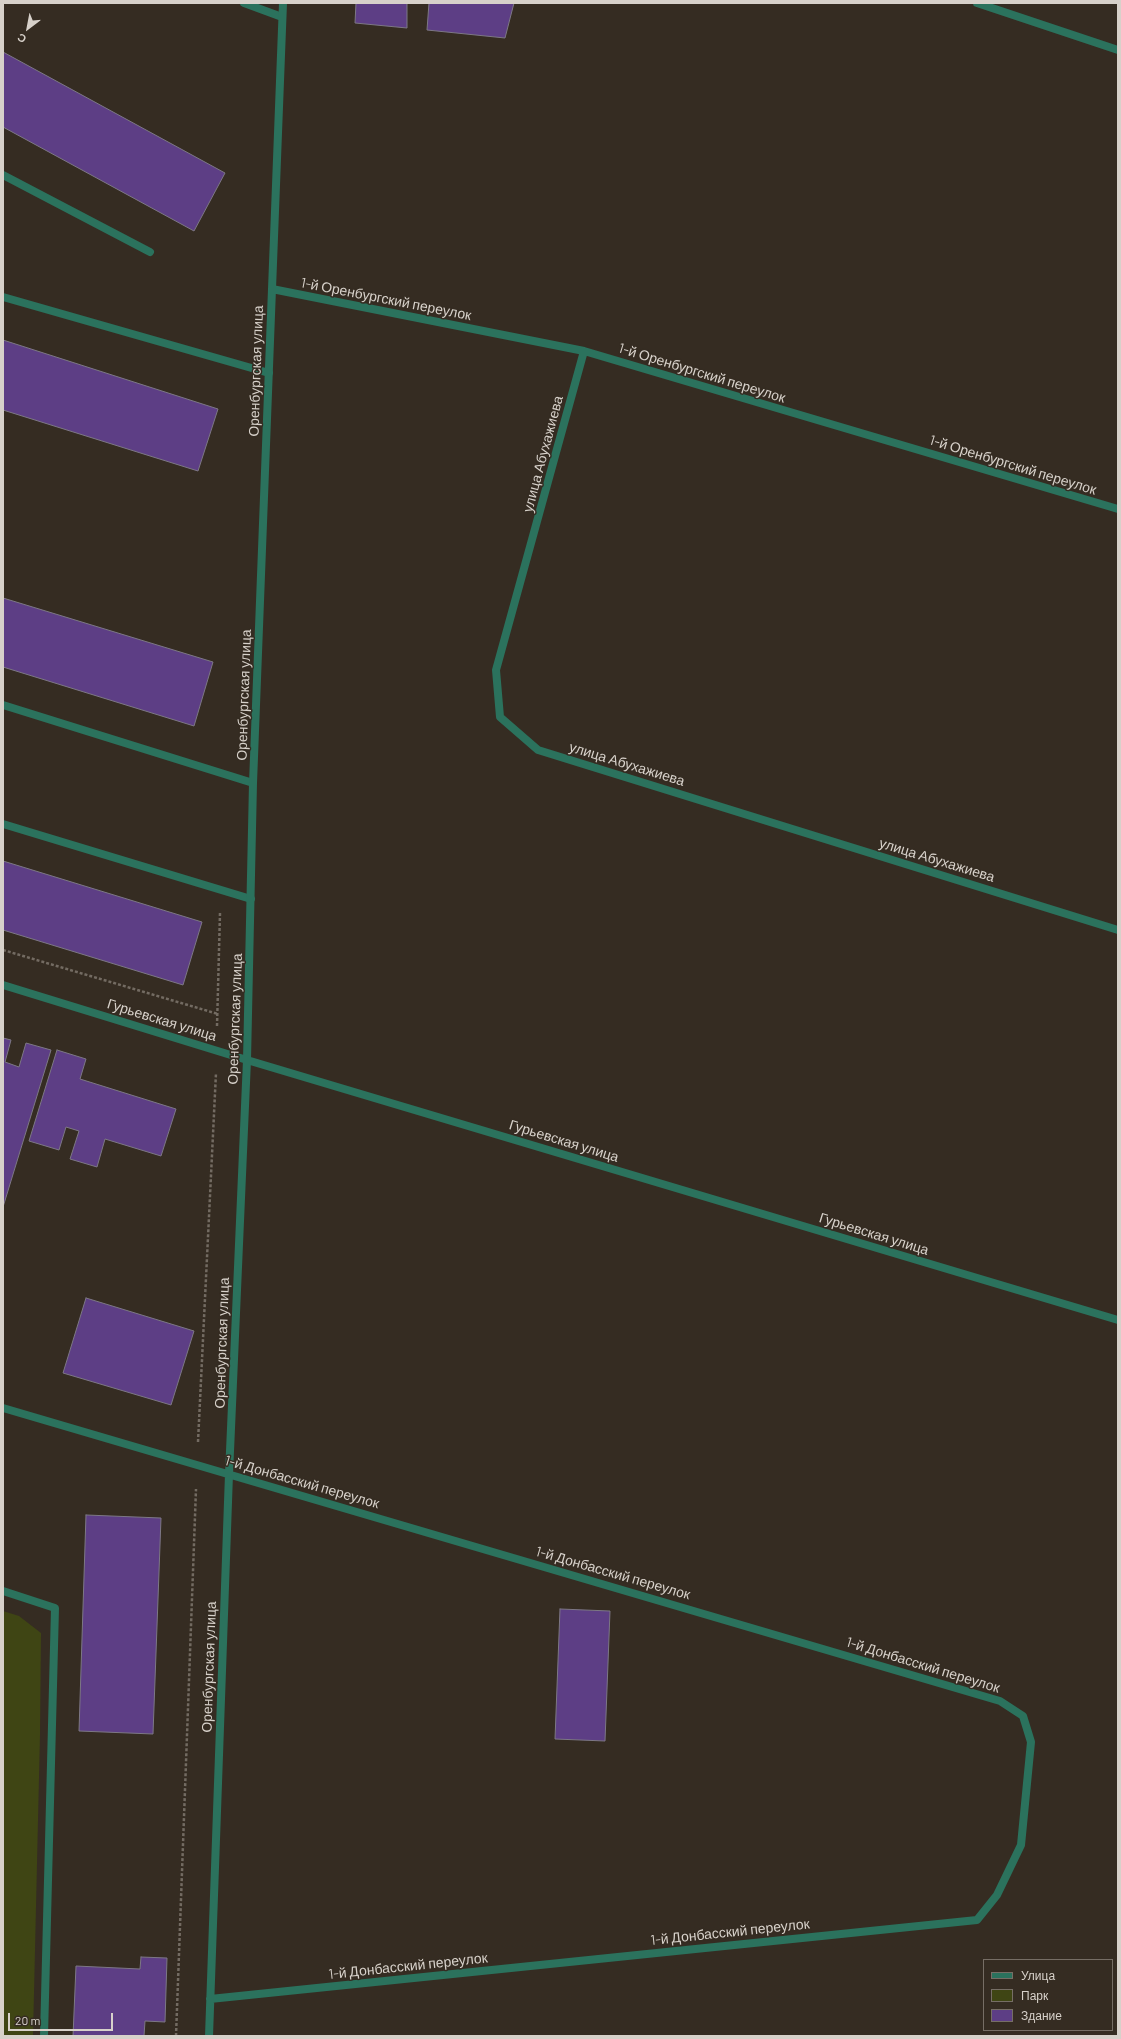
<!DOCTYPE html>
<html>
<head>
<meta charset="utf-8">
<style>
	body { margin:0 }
	#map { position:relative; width:1121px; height:2039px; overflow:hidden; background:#352c22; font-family:Barlow,sans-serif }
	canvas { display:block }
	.frame { position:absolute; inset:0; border:4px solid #d7d1ca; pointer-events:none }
	.legend { position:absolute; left:983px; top:1959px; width:130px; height:72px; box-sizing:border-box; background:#352c22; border:1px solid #766e65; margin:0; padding:5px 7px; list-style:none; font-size:12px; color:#d7d1ca }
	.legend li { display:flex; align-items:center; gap:8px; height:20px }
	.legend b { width:20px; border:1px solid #766e65 }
	.north { position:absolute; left:8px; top:8px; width:40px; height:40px; -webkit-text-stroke:3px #352c22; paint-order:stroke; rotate:212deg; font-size:11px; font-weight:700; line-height:16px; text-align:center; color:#d7d1ca }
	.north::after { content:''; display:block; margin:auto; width:14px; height:18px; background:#d7d1ca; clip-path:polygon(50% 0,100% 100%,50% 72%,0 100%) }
	.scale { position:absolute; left:8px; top:2013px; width:105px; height:18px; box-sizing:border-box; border:2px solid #d7d1ca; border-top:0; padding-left:5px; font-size:12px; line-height:14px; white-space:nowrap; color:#d7d1ca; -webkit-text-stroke:3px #352c22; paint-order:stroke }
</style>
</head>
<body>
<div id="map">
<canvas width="1121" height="2039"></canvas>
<div class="frame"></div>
<ul class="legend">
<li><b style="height:5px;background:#2b725d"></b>Улица</li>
<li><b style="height:11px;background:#3f4514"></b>Парк</li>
<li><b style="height:11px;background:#5d3e85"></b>Здание</li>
</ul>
<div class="north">С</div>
<div class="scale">20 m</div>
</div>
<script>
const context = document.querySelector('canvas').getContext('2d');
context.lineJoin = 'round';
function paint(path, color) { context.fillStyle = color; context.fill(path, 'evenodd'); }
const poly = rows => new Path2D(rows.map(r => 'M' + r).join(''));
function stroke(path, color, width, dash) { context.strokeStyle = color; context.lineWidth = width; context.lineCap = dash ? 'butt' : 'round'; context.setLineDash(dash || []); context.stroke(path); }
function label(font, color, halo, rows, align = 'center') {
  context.font = font + ' Barlow,sans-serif'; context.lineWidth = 3; context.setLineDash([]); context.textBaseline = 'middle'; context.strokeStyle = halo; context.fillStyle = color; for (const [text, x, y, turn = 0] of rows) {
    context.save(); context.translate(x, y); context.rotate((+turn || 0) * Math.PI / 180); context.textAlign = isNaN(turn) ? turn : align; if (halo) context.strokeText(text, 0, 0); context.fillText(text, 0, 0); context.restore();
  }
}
const green = poly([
	[3,1611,19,1616,41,1633,40,1734,33,2036,3,2036]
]);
const building = poly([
	[356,3,407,3,407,28,355,23,356,3],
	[429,3,514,3,505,38,427,30,429,3],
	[3,52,225,173,194,231,3,127,3,52],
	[3,340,218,409,198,471,3,410,3,340],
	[3,598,213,662,194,726,3,667,3,598],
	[3,861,202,922,183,985,3,930,3,861],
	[3,1038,11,1040,5,1062,19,1067,26,1043,51,1050,3,1207,3,1038],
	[57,1050,86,1059,80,1079,176,1109,161,1156,105,1139,97,1167,70,1159,79,1131,66,1127,59,1150,29,1141,57,1050],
	[86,1298,194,1331,171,1405,63,1373,86,1298],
	[86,1515,161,1518,153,1734,79,1731,86,1515],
	[560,1609,610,1611,605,1741,555,1739,560,1609],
	[141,1957,167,1958,165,2022,145,2021,144,2036,73,2036,76,1966,140,1969,141,1957]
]);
const path = poly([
	[3,950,218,1014],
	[217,1026,220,913],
	[198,1442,216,1073],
	[176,2036,196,1489]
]);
const service = poly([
	[244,3,282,17],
	[3,175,150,252],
	[3,297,269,373],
	[3,705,253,783],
	[3,824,251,899],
	[3,1591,55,1608,44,2036]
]);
const minor = poly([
	[977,3,1118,50],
	[272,289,584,351,1118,509],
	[584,351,496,670,500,717,538,750,1118,930],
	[3,985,247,1060,1118,1320],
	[3,1408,1000,1701,1023,1716,1031,1742,1021,1845,997,1895,977,1920,210,1999],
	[209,2036,229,1474,247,1060,253,783,283,3]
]);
const streetNames = [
	["1-й Оренбургский переулок",386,299,11],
	["Оренбургская улица",256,371,-88],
	["1-й Оренбургский переулок",702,373,17],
	["улица Абухажиева",543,454,-75],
	["1-й Оренбургский переулок",1013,465,17],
	["Оренбургская улица",244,695,-88],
	["улица Абухажиева",627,764,17],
	["улица Абухажиева",937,860,17],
	["Оренбургская улица",235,1019,-88],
	["Гурьевская улица",162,1020,17],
	["Гурьевская улица",564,1141,17],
	["Гурьевская улица",874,1234,17],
	["Оренбургская улица",222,1343,-88],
	["1-й Донбасский переулок",302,1482,16],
	["1-й Донбасский переулок",613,1573,16],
	["1-й Донбасский переулок",923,1665,17],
	["Оренбургская улица",209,1667,-88],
	["1-й Донбасский переулок",730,1932,-6],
	["1-й Донбасский переулок",408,1966,-6]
];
paint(green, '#3f4514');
paint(building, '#5d3e85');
stroke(building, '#7d7885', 1);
stroke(path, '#736b62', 2.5, [3, 2]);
stroke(service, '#2b725d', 8);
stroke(minor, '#2b725d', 8);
label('14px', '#d7d1ca', '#352c22', streetNames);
</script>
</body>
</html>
